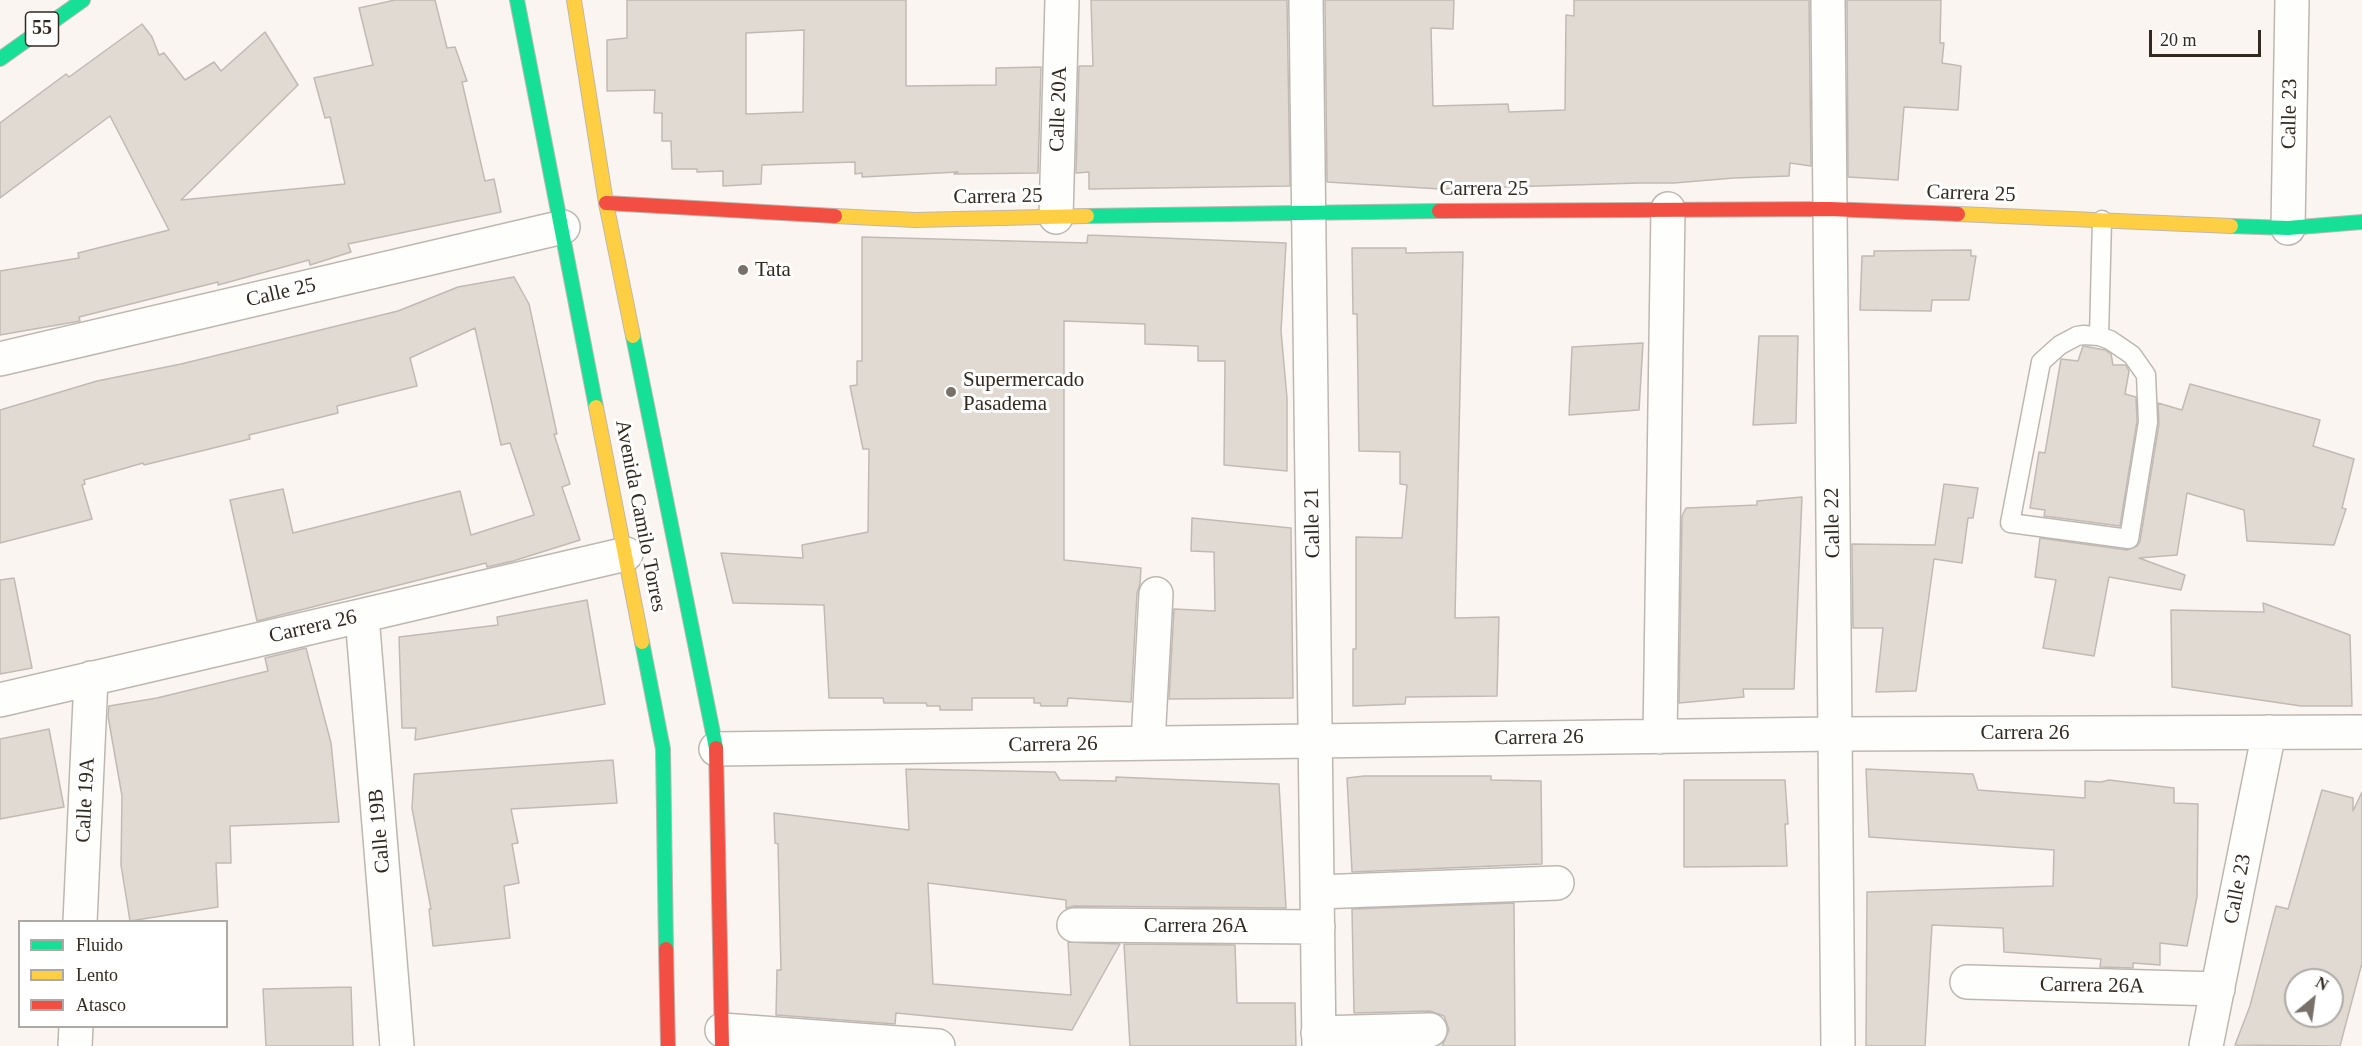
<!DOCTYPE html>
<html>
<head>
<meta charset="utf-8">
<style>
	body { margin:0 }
	#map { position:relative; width:2362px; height:1046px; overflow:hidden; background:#faf5f0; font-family:"Times New Roman",serif }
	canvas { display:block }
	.legend { position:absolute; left:18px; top:920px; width:210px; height:108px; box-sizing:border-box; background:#fff; border:2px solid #ada9a6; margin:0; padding:8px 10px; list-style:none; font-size:18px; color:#322920 }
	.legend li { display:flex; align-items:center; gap:12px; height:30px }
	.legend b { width:30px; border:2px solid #ada9a6 }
	.north { position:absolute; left:2284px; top:968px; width:60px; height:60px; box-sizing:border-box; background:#fff; border:2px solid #ada9a6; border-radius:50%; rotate:29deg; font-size:16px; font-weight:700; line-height:24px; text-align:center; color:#322920 }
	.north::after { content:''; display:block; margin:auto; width:21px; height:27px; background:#787069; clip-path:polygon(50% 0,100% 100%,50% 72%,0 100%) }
	.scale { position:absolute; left:2149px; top:30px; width:112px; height:27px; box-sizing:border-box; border:3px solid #322920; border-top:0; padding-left:8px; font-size:18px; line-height:21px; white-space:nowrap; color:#322920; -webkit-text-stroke:4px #fff; paint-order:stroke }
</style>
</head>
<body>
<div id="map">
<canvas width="2362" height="1046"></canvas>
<ul class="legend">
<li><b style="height:8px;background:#16e098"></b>Fluido</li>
<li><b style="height:8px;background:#ffcf43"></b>Lento</li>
<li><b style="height:8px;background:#f24e42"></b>Atasco</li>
</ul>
<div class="north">N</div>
<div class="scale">20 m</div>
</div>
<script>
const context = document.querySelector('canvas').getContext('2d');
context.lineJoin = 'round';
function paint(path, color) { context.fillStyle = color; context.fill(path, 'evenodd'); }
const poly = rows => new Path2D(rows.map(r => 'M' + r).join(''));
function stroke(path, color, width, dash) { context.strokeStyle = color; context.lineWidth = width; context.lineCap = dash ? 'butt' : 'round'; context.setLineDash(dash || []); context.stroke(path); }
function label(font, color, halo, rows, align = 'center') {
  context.font = font + ' "Times New Roman",serif'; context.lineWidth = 6; context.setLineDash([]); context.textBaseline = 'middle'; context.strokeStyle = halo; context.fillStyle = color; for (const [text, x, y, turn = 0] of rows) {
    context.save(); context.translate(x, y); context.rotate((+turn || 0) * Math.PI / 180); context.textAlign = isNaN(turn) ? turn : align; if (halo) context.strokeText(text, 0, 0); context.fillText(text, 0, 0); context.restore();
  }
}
const building = poly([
	[395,0,435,0,447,48,455,47,467,81,462,82,485,181,494,179,501,212,348,244,351,252,310,265,309,260,218,285,218,282,79,317,80,321,0,335,0,271,79,258,78,253,169,230,110,116,0,198,0,123,66,74,69,77,142,24,152,37,159,55,164,53,185,80,214,62,221,71,265,32,298,85,181,200,345,184,330,117,325,118,314,78,373,65,359,8,395,0],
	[627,0,906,0,906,86,996,85,996,68,1041,67,1038,173,954,174,958,172,862,177,862,173,855,174,855,162,762,165,761,184,723,186,723,171,697,172,697,169,672,169,671,141,662,141,662,113,654,113,655,90,607,91,607,40,627,38,627,0],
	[804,30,803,112,746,114,746,33,804,30],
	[1091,0,1287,0,1290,186,1089,189,1089,172,1076,173,1079,66,1093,66,1091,0],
	[1325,0,1454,0,1453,29,1431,28,1433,106,1508,104,1509,112,1565,110,1566,15,1574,16,1574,0,1809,0,1811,166,1790,163,1789,176,1734,178,1674,183,1639,183,1440,189,1327,182,1325,0],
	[1847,0,1941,0,1940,43,1944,43,1942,63,1961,66,1958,110,1904,107,1898,180,1848,177,1847,0],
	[1088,235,1286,243,1281,331,1287,398,1287,471,1224,465,1225,361,1198,361,1198,346,1145,344,1145,324,1064,321,1064,560,1141,568,1140,584,1137,593,1131,702,1068,698,1067,706,1041,706,1040,703,1034,703,1034,698,972,698,972,710,940,710,940,706,927,706,926,703,884,703,883,698,829,698,824,605,733,603,721,553,803,558,802,545,868,532,869,449,863,449,850,386,857,385,857,361,862,361,862,237,1087,243,1088,235],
	[1352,248,1406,248,1406,253,1463,252,1455,618,1499,617,1497,696,1406,697,1405,704,1353,706,1353,649,1356,649,1356,537,1402,538,1407,485,1400,484,1400,452,1359,451,1357,314,1353,314,1352,248],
	[1971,250,1971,256,1976,256,1969,300,1932,300,1931,311,1860,310,1862,256,1874,256,1874,251,1971,250],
	[514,277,529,304,557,434,554,434,570,484,562,487,580,540,513,561,487,567,486,563,257,621,230,500,283,489,293,533,460,491,471,535,534,515,510,443,501,445,475,328,410,358,417,386,337,406,338,413,249,435,250,439,144,465,143,463,84,480,85,484,82,485,92,519,0,543,0,410,97,381,181,364,398,311,458,287,514,277],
	[1759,336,1798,336,1796,423,1753,425,1759,336],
	[1643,343,1639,410,1569,415,1572,347,1643,343],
	[2083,346,2105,350,2111,354,2113,365,2126,365,2129,371,2125,394,2136,397,2137,421,2120,526,2044,516,2045,510,2030,508,2039,452,2045,453,2061,359,2078,361,2083,346],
	[2190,384,2320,420,2313,446,2354,459,2342,508,2346,509,2334,545,2247,541,2244,510,2187,493,2177,555,2139,558,2185,575,2181,590,2109,577,2094,656,2043,648,2056,580,2035,577,2040,538,2127,550,2137,546,2140,541,2159,424,2158,403,2182,410,2190,384],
	[1944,484,1978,488,1973,518,1968,518,1962,563,1934,559,1916,691,1876,692,1883,628,1853,628,1852,544,1935,545,1944,484],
	[1802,497,1794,689,1743,689,1744,697,1679,703,1682,516,1686,508,1757,505,1757,501,1802,497],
	[1192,518,1291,528,1293,698,1169,699,1174,609,1215,611,1214,552,1191,551,1192,518],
	[14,578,32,668,0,674,0,580,14,578],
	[587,600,605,704,415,740,416,728,402,728,399,637,498,625,497,617,587,600],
	[2263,603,2350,635,2352,706,2301,706,2172,687,2171,610,2264,612,2263,603],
	[306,648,331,743,339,822,230,826,231,863,216,863,218,907,130,921,121,865,122,796,108,716,109,706,157,698,268,671,265,658,306,648],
	[49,729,64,807,0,819,0,739,49,729],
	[613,760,617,803,511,809,518,843,512,844,519,883,504,886,510,938,433,946,429,909,431,909,412,808,414,774,613,760],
	[906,769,1055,772,1060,780,1116,781,1116,777,1279,784,1286,908,1074,906,1066,908,1066,900,928,883,933,984,1071,995,1068,942,1120,944,1072,1030,896,1013,895,1024,776,1015,777,970,781,970,778,844,775,843,774,813,909,830,906,769],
	[1866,769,1973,774,1978,790,2085,798,2085,781,2101,782,2109,780,2174,788,2174,803,2198,804,2197,897,2187,946,2160,943,2160,965,2133,963,2133,968,2100,967,2101,959,2004,952,2003,928,1932,925,1925,1046,1866,1046,1867,892,2053,886,2054,850,1869,837,1866,769],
	[1364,776,1491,776,1491,780,1541,781,1542,864,1352,872,1347,778,1364,776],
	[1684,780,1785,780,1788,824,1785,824,1787,866,1684,867,1684,780],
	[2322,790,2353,798,2353,811,2362,792,2362,963,2340,1046,2235,1045,2250,1006,2276,906,2288,909,2322,790],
	[2296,980,2332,980,2332,1016,2296,1016,2296,980],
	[1514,903,1515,1046,1442,1046,1449,1030,1446,1021,1444,1016,1430,1011,1354,1013,1352,909,1514,903],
	[1124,944,1235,945,1237,1003,1295,1003,1296,1046,1130,1046,1124,944],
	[351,987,353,1046,266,1046,263,989,351,987]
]);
const lane = poly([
	[2083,335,2099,336,2110,340,2132,355,2146,375,2148,422,2129,539,2010,523,2041,362,2060,345,2077,336,2083,335],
	[2099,336,2102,220]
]);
const street = poly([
	[1306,0,1319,1046],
	[1828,0,1838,1046],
	[1056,217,1062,0],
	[2288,228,2292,0],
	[0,359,563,227],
	[362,616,397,1046],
	[0,700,626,554],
	[1660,737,1668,209],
	[1148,743,1156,594],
	[716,749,1835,734,2362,732],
	[1317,892,1557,883],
	[80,922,91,678],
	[1074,925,1318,927],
	[1967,982,2218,989],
	[722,1030,938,1046],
	[1318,1033,1430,1030],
	[75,1046,76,1026],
	[2206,1046,2269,732]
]);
const fast = poly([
	[517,0,596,407],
	[0,59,83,0],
	[1087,216,1439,211],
	[2231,226,2288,228,2362,222],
	[633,336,716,748],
	[642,642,663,749,666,949]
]);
const slow = poly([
	[574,0,606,203,633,336],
	[1958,214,2231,226],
	[835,216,915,220,1087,216],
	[596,407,642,642]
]);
const jam = poly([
	[606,203,835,216],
	[1439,211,1829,209,1958,214],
	[716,748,722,1046],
	[666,949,668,1046]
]);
const markers = [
	[743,270,6,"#787069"],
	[951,392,6,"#787069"]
];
const shields = [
	[42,29,33]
];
const shieldNames = [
	["55",42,29]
];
const streetNames = [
	["Calle 20A",1059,109,-88],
	["Calle 23",2290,114,-89],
	["Carrera 25",1484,189],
	["Carrera 25",1971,194,2],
	["Carrera 25",998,197,-1],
	["Calle 25",281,293,-13],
	["Avenida Camilo Torres",640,516,79],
	["Calle 21",1313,523,-91],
	["Calle 22",1833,523,-91],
	["Carrera 26",313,627,-13],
	["Carrera 26",2025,733],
	["Carrera 26",1539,738,-1],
	["Carrera 26",1053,745,-1],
	["Calle 19A",86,800,-87],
	["Calle 19B",380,831,-95],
	["Calle 23",2238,889,-79],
	["Carrera 26A",1196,926],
	["Carrera 26A",2092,986,1]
];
const poiNames = [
	["Tata",755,270],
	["Supermercado",963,380],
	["Pasadema",963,404]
];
paint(building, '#e1dad3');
stroke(building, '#c1bab4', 1.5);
stroke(lane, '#beb7b1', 21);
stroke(street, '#beb7b1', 36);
stroke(fast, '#beb7b1', 16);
stroke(slow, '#beb7b1', 16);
stroke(jam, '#beb7b1', 16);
stroke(lane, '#fefefd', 18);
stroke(street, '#fefefd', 33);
stroke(fast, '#16e098', 14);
stroke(slow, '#ffcf43', 14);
stroke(jam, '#f24e42', 14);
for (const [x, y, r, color] of markers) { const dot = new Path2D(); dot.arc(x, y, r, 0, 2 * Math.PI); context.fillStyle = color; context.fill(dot); stroke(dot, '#fff', 2); }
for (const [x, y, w] of shields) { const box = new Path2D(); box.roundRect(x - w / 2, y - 17, w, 34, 4.5); context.fillStyle = '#fff'; context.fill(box); stroke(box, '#322920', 1.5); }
label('bold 20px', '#322920', null, shieldNames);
label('21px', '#322920', '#fff', streetNames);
label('21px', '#322920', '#fff', poiNames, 'left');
</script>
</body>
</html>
